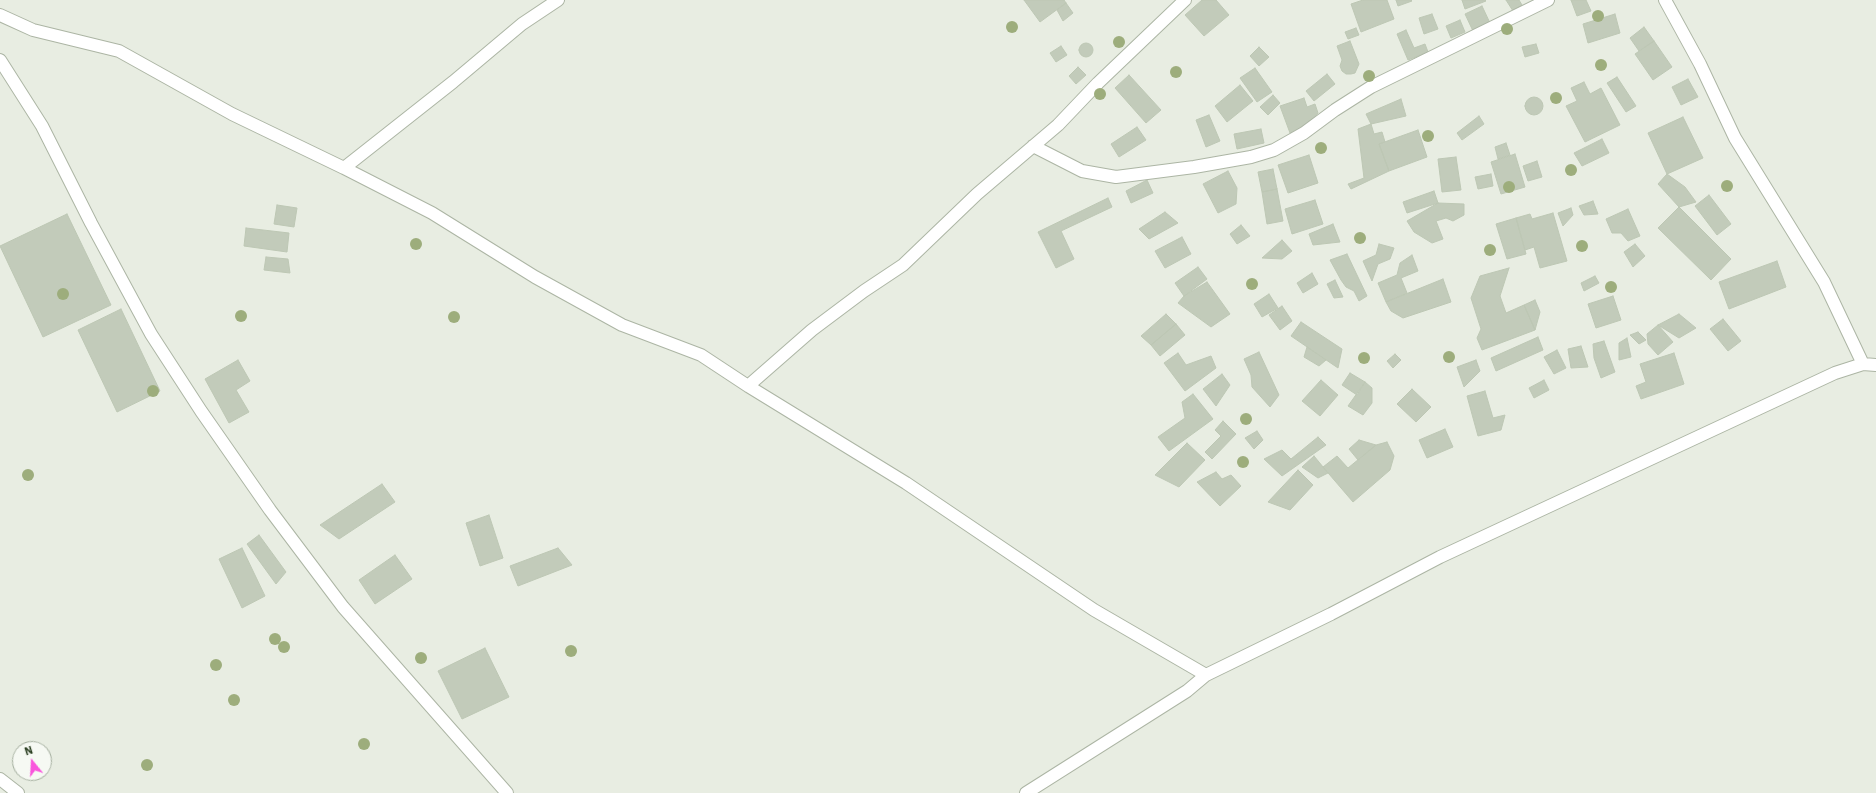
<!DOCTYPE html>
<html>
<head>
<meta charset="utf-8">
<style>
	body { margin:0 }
	#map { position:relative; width:1876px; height:793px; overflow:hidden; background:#e8ede2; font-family:"IBM Plex Sans",sans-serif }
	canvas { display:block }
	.north { position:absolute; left:12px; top:741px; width:40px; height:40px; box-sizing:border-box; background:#f6f9f3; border:1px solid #a5af9f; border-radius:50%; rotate:342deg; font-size:11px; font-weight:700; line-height:16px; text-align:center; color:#2b3f21 }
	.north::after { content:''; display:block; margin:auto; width:14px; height:18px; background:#f954dc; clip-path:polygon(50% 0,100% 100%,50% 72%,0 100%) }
</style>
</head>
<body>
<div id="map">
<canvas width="1876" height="793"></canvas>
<div class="north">N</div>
</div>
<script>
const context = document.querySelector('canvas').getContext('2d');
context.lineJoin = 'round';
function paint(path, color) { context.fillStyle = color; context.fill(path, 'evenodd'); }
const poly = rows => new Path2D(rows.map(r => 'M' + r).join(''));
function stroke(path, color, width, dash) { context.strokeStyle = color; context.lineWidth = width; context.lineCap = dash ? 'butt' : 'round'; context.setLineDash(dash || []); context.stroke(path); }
const building = poly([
	[1024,0,1064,0,1066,3,1040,22,1024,0],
	[1202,0,1216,0,1229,15,1204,36,1185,15,1202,0],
	[1363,0,1387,0,1394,19,1361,32,1351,4,1363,0],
	[1396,0,1411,0,1412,1,1398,6,1396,0],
	[1462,0,1485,0,1486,1,1465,9,1462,0],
	[1506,0,1519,0,1522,5,1513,11,1506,0],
	[1571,0,1586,0,1591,11,1577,16,1571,0],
	[1066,3,1073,13,1063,21,1057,10,1066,3],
	[1482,6,1490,23,1473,31,1465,14,1482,6],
	[1432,14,1438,29,1424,34,1419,18,1432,14],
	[1615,14,1620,33,1588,43,1583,24,1615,14],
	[1460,20,1465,32,1451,38,1446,26,1460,20],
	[1644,27,1654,41,1639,51,1630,38,1644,27],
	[1356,28,1359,35,1348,39,1345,32,1356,28],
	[1406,30,1414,48,1425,44,1428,52,1408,60,1397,34,1406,30],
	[1350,41,1359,64,1355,73,1351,74,1346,74,1342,71,1340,66,1342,60,1337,46,1350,41],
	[1654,41,1672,67,1653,80,1635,54,1654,41],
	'1079 50a7 7 0 1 1 14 0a7 7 0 1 1-14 0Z',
	[1536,44,1539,53,1525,57,1522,47,1536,44],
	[1061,46,1067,55,1056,62,1050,53,1061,46],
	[1259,47,1269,57,1259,66,1250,56,1259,47],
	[1078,67,1086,75,1076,84,1069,76,1078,67],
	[1255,68,1272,92,1257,102,1240,78,1255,68],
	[1327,74,1335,84,1314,101,1306,91,1327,74],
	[1129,75,1161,110,1146,123,1115,88,1129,75],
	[1617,77,1636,106,1626,112,1607,83,1617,77],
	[1688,79,1698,97,1681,105,1672,87,1688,79],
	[1584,82,1590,94,1601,88,1620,125,1585,142,1566,106,1577,101,1571,88,1584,82],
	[1240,85,1253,101,1227,122,1215,106,1240,85],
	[1273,95,1280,103,1268,115,1260,107,1273,95],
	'1525 106a9 9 0 1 1 18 0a9 9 0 1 1-18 0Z',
	[1304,98,1307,107,1315,104,1318,113,1303,127,1290,133,1280,106,1304,98],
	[1401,99,1406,116,1371,124,1366,114,1401,99],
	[1209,115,1220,141,1206,147,1196,120,1209,115],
	[1479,116,1484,124,1462,140,1457,133,1479,116],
	[1683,117,1703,158,1667,174,1648,133,1683,117],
	[1371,124,1374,134,1382,132,1385,142,1379,144,1389,171,1351,189,1348,184,1364,178,1358,129,1371,124],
	[1137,127,1146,140,1119,157,1111,144,1137,127],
	[1261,129,1264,143,1237,149,1234,134,1261,129],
	[1418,130,1427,157,1389,171,1379,144,1418,130],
	[1602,139,1609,153,1582,166,1574,153,1602,139],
	[1506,143,1510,155,1498,159,1495,147,1506,143],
	[1515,154,1525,187,1501,194,1491,162,1515,154],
	[1309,155,1318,183,1288,193,1278,165,1309,155],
	[1456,157,1461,190,1442,192,1438,159,1456,157],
	[1537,161,1542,177,1528,181,1523,166,1537,161],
	[1273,169,1277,189,1262,192,1258,172,1273,169],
	[1228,171,1237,188,1236,204,1218,213,1203,184,1228,171],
	[1491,174,1493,186,1478,189,1475,177,1491,174],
	[1667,174,1685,187,1696,202,1679,207,1658,184,1667,174],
	[1147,180,1153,193,1131,203,1126,191,1147,180],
	[1277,189,1283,221,1267,224,1262,192,1277,189],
	[1434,191,1438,203,1407,213,1403,202,1434,191],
	[1709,195,1731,224,1717,235,1695,206,1709,195],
	[1108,198,1112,207,1061,231,1074,259,1056,268,1038,232,1108,198],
	[1315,200,1323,224,1292,234,1285,209,1315,200],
	[1593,201,1598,214,1584,215,1579,206,1593,201],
	[1438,203,1464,204,1464,215,1453,221,1446,218,1436,221,1443,239,1432,243,1414,232,1407,221,1438,203],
	[277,205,297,208,294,227,274,224,277,205],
	[1679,207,1731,259,1711,280,1658,228,1679,207],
	[1571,208,1573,215,1563,226,1558,213,1571,208],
	[1628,209,1640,236,1628,241,1621,233,1612,233,1606,219,1628,209],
	[1165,212,1178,223,1149,239,1139,229,1165,212],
	[1553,213,1567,261,1540,268,1534,247,1525,250,1516,218,1530,214,1532,219,1553,213],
	[67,214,111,305,43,337,0,246,67,214],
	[1516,218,1526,254,1507,259,1496,224,1516,218],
	[1333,224,1340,242,1313,245,1309,234,1333,224],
	[1241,225,1250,236,1237,244,1230,234,1241,225],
	[246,228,289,233,287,252,244,246,246,228],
	[1182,237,1191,254,1165,268,1155,251,1182,237],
	[1282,240,1292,251,1282,259,1262,258,1282,240],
	[1379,244,1394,248,1390,259,1378,264,1372,281,1363,261,1376,255,1379,244],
	[1635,244,1645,256,1633,267,1624,252,1635,244],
	[1347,254,1367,296,1359,301,1354,291,1346,287,1341,280,1330,260,1347,254],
	[1412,255,1418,271,1401,278,1407,293,1386,302,1378,283,1397,275,1400,263,1412,255],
	[266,257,288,259,290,273,264,270,266,257],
	[1777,261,1786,287,1729,309,1719,282,1777,261],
	[1198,267,1207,279,1184,296,1175,283,1198,267],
	[1509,268,1500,296,1506,313,1524,305,1535,330,1482,350,1477,338,1481,329,1471,298,1480,276,1509,268],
	[1312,273,1318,284,1303,293,1297,283,1312,273],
	[1595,276,1599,283,1584,291,1581,283,1595,276],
	[1443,279,1451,302,1403,318,1391,311,1386,302,1443,279],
	[1335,280,1343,297,1334,298,1327,284,1335,280],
	[1207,282,1230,314,1211,327,1178,303,1184,296,1207,282],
	[1269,294,1278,308,1262,317,1254,304,1269,294],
	[1613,296,1621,320,1596,328,1588,304,1613,296],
	[1535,300,1540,312,1535,330,1524,305,1535,300],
	[1282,306,1292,321,1280,330,1269,315,1282,306],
	[121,309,160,391,117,412,78,330,121,309],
	[1166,314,1176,324,1151,345,1141,336,1166,314],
	[1679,314,1696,328,1679,338,1658,325,1679,314],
	[1723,319,1741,341,1728,351,1710,329,1723,319],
	[1301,322,1342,349,1338,368,1291,336,1301,322],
	[1176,324,1185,335,1160,356,1151,345,1176,324],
	[1658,325,1673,342,1658,355,1648,344,1647,334,1658,325],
	[1638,332,1646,340,1639,344,1630,335,1638,332],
	[1538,337,1543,350,1496,371,1491,358,1538,337],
	[1627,338,1631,357,1619,360,1619,343,1627,338],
	[1604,341,1615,372,1601,378,1594,358,1593,344,1604,341],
	[1581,346,1588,367,1571,368,1568,349,1581,346],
	[1307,347,1326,360,1319,366,1304,357,1307,347],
	[1557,350,1566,368,1554,374,1544,357,1557,350],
	[1259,352,1279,395,1270,407,1252,387,1251,375,1244,359,1259,352],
	[1178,353,1186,365,1211,356,1216,368,1185,391,1164,363,1178,353],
	[1674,353,1684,384,1641,399,1636,386,1646,382,1640,364,1674,353],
	[1395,354,1401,360,1393,368,1387,361,1395,354],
	[238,360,250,381,236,390,249,412,229,423,205,379,238,360],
	[1476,360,1480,371,1464,387,1457,367,1476,360],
	[1350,373,1365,382,1357,395,1342,385,1350,373],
	[1222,374,1230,385,1216,406,1203,389,1222,374],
	[1321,380,1338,395,1320,416,1302,401,1321,380],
	[1544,380,1549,390,1534,398,1529,388,1544,380],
	[1365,382,1372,388,1372,403,1363,415,1348,406,1365,382],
	[1412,389,1431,407,1416,422,1397,404,1412,389],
	[1485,391,1493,418,1505,415,1501,430,1478,436,1467,396,1485,391],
	[1193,394,1213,419,1169,451,1158,437,1185,418,1182,402,1193,394],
	[1223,421,1236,434,1212,459,1205,452,1221,436,1215,430,1223,421],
	[1445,429,1453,447,1427,458,1419,440,1445,429],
	[1257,431,1263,440,1254,449,1245,438,1257,431],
	[1318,437,1326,445,1282,476,1264,459,1282,450,1291,459,1318,437],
	[1359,440,1376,445,1358,460,1349,449,1359,440],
	[1387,442,1394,456,1390,470,1353,502,1323,467,1337,456,1348,468,1376,445,1387,442],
	[1187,443,1205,460,1179,487,1155,475,1187,443],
	[1314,456,1328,473,1318,478,1302,467,1314,456],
	[1298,470,1313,485,1290,510,1268,502,1298,470],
	[1216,472,1222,479,1231,475,1241,486,1220,506,1197,482,1216,472],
	[382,484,395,502,339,539,320,525,382,484],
	[489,515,503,558,480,566,466,523,489,515],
	[259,535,286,572,276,584,247,544,259,535],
	[242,548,265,596,242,608,219,559,242,548],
	[558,548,572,565,518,586,510,566,558,548],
	[395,555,412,579,375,604,359,580,395,555],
	[485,648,509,697,462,719,438,671,485,648]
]);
const minor = poly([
	[1665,0,1700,64,1735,138,1824,282,1863,364],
	[0,15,33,30,119,51,232,114,344,168,432,213,535,277,622,325,701,355,748,386,906,483,1094,610,1206,675],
	[0,60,42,126,91,223,151,334,201,411,270,510,343,607,507,793],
	[1033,146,1082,171,1116,177,1194,167,1251,157,1274,150,1304,133,1335,110,1371,87,1548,0],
	[344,168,453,82,522,24,558,0],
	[748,386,812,330,864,291,903,265,977,194,1058,125,1098,83,1185,0],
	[0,779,18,793],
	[1026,793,1187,691,1206,675,1331,614,1440,557,1835,373,1863,364,1876,365]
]);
const trees = [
	[1598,16],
	[1012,27],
	[1507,29],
	[1119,42],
	[1601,65],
	[1176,72],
	[1369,76],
	[1100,94],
	[1556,98],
	[1428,136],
	[1321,148],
	[1571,170],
	[1727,186],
	[1509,187],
	[1360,238],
	[416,244],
	[1582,246],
	[1490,250],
	[1252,284],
	[1611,287],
	[63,294],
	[241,316],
	[454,317],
	[1449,357],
	[1364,358],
	[153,391],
	[1246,419],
	[1243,462],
	[28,475],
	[275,639],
	[284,647],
	[571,651],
	[421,658],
	[216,665],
	[234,700],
	[364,744],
	[147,765]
];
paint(building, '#c2cbba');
stroke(building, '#bdc7b4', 1);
stroke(minor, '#acb5a4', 14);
stroke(minor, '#fff', 12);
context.fillStyle = '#9dad7c';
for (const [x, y] of trees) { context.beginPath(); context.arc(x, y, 6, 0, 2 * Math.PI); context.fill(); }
</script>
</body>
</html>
